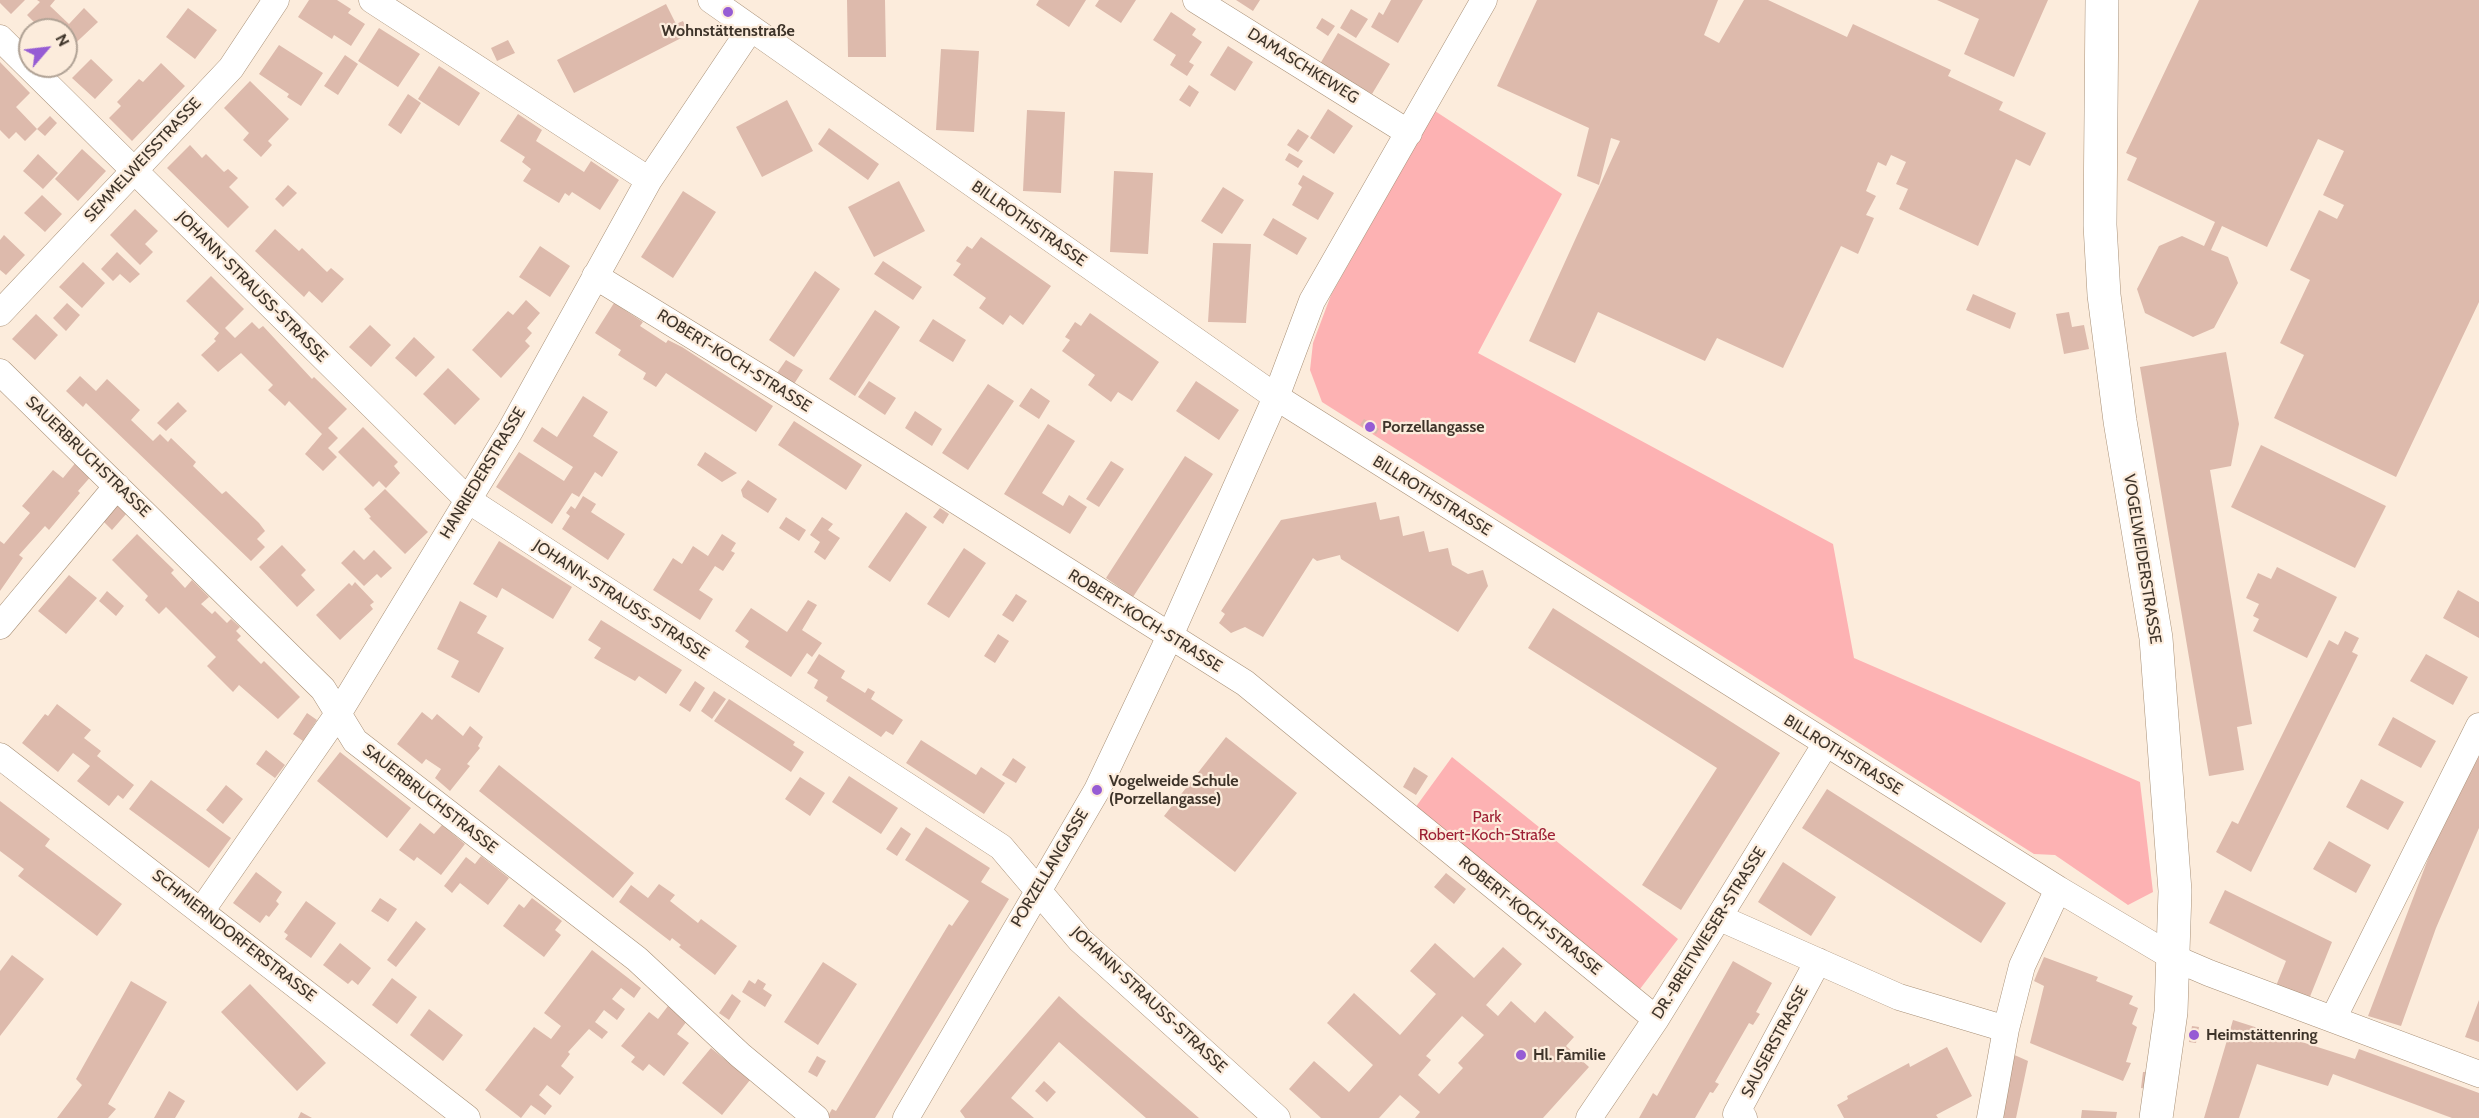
<!DOCTYPE html>
<html>
<head>
<meta charset="utf-8">
<style>
	body { margin:0 }
	#map { position:relative; width:2479px; height:1118px; overflow:hidden; background:#fcecdc; font-family:Cabin,sans-serif }
	canvas { display:block }
	.north { position:absolute; left:18px; top:18px; width:60px; height:60px; box-sizing:border-box; background:#fcecdc; border:2px solid #b0a295; border-radius:50%; rotate:62deg; font-size:16px; font-weight:700; line-height:24px; text-align:center; color:#3e342a }
	.north::after { content:''; display:block; margin:auto; width:21px; height:27px; background:#965cd4; clip-path:polygon(50% 0,100% 100%,50% 72%,0 100%) }
</style>
</head>
<body>
<div id="map">
<canvas width="2479" height="1118"></canvas>
<div class="north">N</div>
</div>
<script>
const context = document.querySelector('canvas').getContext('2d');
context.lineJoin = 'round';
function paint(path, color) { context.fillStyle = color; context.fill(path, 'evenodd'); }
const poly = rows => new Path2D(rows.map(r => 'M' + r).join(''));
function stroke(path, color, width, dash) { context.strokeStyle = color; context.lineWidth = width; context.lineCap = dash ? 'butt' : 'round'; context.setLineDash(dash || []); context.stroke(path); }
function label(font, color, halo, rows, align = 'center') {
  context.font = font + ' Cabin,sans-serif'; context.lineWidth = 4.5; context.setLineDash([]); context.textBaseline = 'middle'; context.strokeStyle = halo; context.fillStyle = color; for (const [text, x, y, turn = 0] of rows) {
    context.save(); context.translate(x, y); context.rotate((+turn || 0) * Math.PI / 180); context.textAlign = isNaN(turn) ? turn : align; if (halo) context.strokeText(text, 0, 0); context.fillText(text, 0, 0); context.restore();
  }
}
const green = poly([
	[1435,111,1562,194,1478,353,1833,544,1854,658,2140,782,2153,892,2128,905,2055,855,2034,854,1322,402,1310,370,1313,343,1331,295],
	[1452,757,1678,939,1640,989,1415,808]
]);
const building = poly([
	[0,0,25,0,11,14,0,3],
	[37,0,55,0,50,6,69,24,84,8,98,22,66,52,66,30,30,30,30,34,27,30,34,22,27,15,40,2],
	[309,0,337,0,351,9,348,13,365,24,351,46,334,35,332,39,298,17],
	[847,0,885,0,886,57,848,57],
	[1039,0,1086,0,1069,27,1036,5],
	[1099,0,1136,0,1121,23,1095,6],
	[1236,0,1260,0,1253,11],
	[1391,0,1423,0,1398,43,1371,27,1379,12,1383,15],
	[1537,0,1718,0,1704,35,1719,43,1744,0,1768,0,1847,37,1853,24,1951,70,1948,76,2003,102,1999,110,2046,133,2030,166,2016,159,1978,246,1899,209,1908,189,1896,184,1906,162,1891,155,1886,166,1878,162,1866,191,1876,196,1866,215,1874,218,1858,254,1841,246,1783,368,1717,338,1705,361,1598,312,1575,363,1529,341,1620,141,1611,138,1599,185,1577,176,1589,128,1497,86],
	[1937,0,2048,0,2014,77,1964,54,1979,19],
	[2199,0,2479,0,2479,302,2396,477,2274,418,2304,355,2280,343,2310,280,2290,270,2319,210,2337,219,2344,205,2323,195,2344,151,2318,139,2267,247,2222,226,2211,250,2228,257,2238,283,2214,328,2193,337,2145,313,2137,289,2159,246,2182,236,2204,246,2215,222,2127,180,2137,158,2126,153],
	[666,4,676,24,683,21,689,34,574,93,557,60],
	[188,8,217,30,195,59,166,37],
	[1351,9,1368,19,1356,38,1340,28],
	[1171,12,1196,29,1192,35,1202,42,1189,62,1194,65,1187,76,1170,65,1176,55,1153,40],
	[1322,18,1335,26,1328,36,1316,28],
	[379,28,420,54,398,87,358,61],
	[1338,33,1390,64,1372,94,1320,64],
	[508,40,515,53,497,61,491,48],
	[279,45,323,73,301,106,287,97,289,94,259,74],
	[1228,46,1253,62,1235,91,1210,75],
	[941,49,979,51,974,132,936,130],
	[345,55,358,64,338,95,324,86],
	[91,59,113,80,95,99,72,78],
	[0,62,30,93,16,107,37,129,50,116,57,123,45,136,37,129,25,141,16,132,9,139,0,130],
	[161,63,185,86,132,141,109,118,121,106,117,102,139,79,143,82],
	[439,66,480,93,459,126,418,99],
	[250,81,289,119,268,141,272,145,261,157,243,140,249,133,224,108],
	[1189,85,1199,92,1190,107,1179,100],
	[408,94,421,103,401,134,388,125],
	[787,100,813,151,762,177,736,127],
	[1328,109,1353,126,1334,154,1310,138],
	[1027,110,1065,112,1061,193,1023,191],
	[518,114,542,130,536,141,584,172,591,161,619,180,600,210,572,192,569,196,565,193,559,203,523,181,531,169,522,162,525,157,500,141],
	[829,128,879,164,868,180,818,144],
	[1298,129,1309,136,1298,152,1287,145],
	[190,145,202,158,206,154,224,172,228,169,238,178,229,187,249,207,228,228,167,168],
	[82,149,106,171,78,201,55,179],
	[1289,153,1303,161,1298,168,1285,160],
	[38,154,58,173,43,189,23,171],
	[1114,171,1153,173,1148,254,1110,252],
	[1303,175,1334,193,1318,220,1292,205,1302,187,1298,184],
	[899,181,925,231,874,257,848,207],
	[288,185,297,193,283,207,275,199],
	[1223,187,1244,200,1222,234,1201,221],
	[683,191,716,212,673,278,641,257],
	[42,195,62,214,45,232,24,213],
	[135,209,158,231,145,244,153,252,140,265,110,235],
	[1273,218,1307,238,1297,255,1263,235],
	[275,229,299,251,302,248,327,272,331,268,344,279,322,303,309,291,304,297,255,251],
	[4,235,25,255,6,275,0,270,0,240],
	[981,237,1051,286,1023,325,1010,315,1003,325,979,308,986,298,953,275,961,264,956,261,967,246,972,249],
	[1213,243,1251,244,1246,323,1208,322],
	[540,246,570,266,550,297,519,277],
	[117,252,140,274,130,283,120,274,113,281,101,269],
	[883,261,922,287,913,300,874,274],
	[83,262,105,283,82,308,59,287],
	[815,271,840,289,794,357,769,340],
	[211,276,244,309,225,328,235,338,252,322,259,329,263,326,312,379,314,377,347,409,328,428,338,438,328,448,337,457,323,471,305,454,322,434,289,401,285,406,268,390,273,385,241,353,218,372,201,355,216,341,214,339,219,333,186,301],
	[1973,294,2016,313,2010,329,1966,310],
	[526,300,540,313,527,328,532,333,525,341,530,346,501,378,472,350,508,311,513,315],
	[67,303,80,315,66,331,53,318],
	[614,303,643,322,640,326,666,343,668,340,682,347,773,406,756,432,666,373,656,387,643,379,646,373,618,355,621,350,595,333],
	[875,310,900,327,855,396,829,379],
	[2069,312,2072,327,2084,325,2089,349,2064,354,2056,314],
	[1090,313,1159,362,1132,401,1118,392,1111,402,1088,385,1095,375,1062,351,1070,340,1065,337,1075,322,1081,326],
	[36,314,58,335,35,360,12,339],
	[933,319,966,340,953,362,919,341],
	[370,325,391,345,371,367,349,347],
	[414,337,435,357,416,377,395,358],
	[2226,352,2239,424,2231,466,2210,470,2252,724,2237,727,2244,770,2209,776,2140,367],
	[786,360,803,370,794,384,777,373],
	[448,368,480,399,455,425,423,394],
	[80,376,96,391,107,379,140,410,131,420,153,441,160,434,168,442,171,438,196,462,193,466,222,494,226,491,259,523,265,531,257,539,265,547,251,561,86,403,83,407,66,391],
	[869,381,896,398,885,415,858,397],
	[1196,381,1239,410,1219,440,1176,411],
	[988,384,1014,401,968,470,942,453],
	[1031,388,1050,401,1039,419,1019,406],
	[583,396,608,412,593,436,618,452,602,477,595,472,579,497,572,493,552,524,496,487,519,452,564,481,573,467,533,441,542,427,557,437],
	[178,402,187,411,166,431,157,423],
	[915,411,942,429,932,446,905,428],
	[1364,419,1379,429,1376,434,1360,425],
	[794,421,862,465,846,490,778,445],
	[1048,424,1075,441,1042,493,1063,506,1069,495,1087,507,1070,534,1004,494],
	[363,427,398,462,394,466,400,473,386,488,379,481,373,487,338,452],
	[2261,445,2386,506,2355,568,2231,507],
	[705,452,737,473,722,482,697,465],
	[1185,456,1213,474,1133,597,1106,578],
	[77,461,93,474,78,491,80,493,49,530,45,526,19,555,23,558,0,591,0,541,4,544,30,513,22,506,53,470,63,478],
	[1111,461,1124,469,1099,507,1086,499],
	[748,480,777,499,768,513,743,497,741,490],
	[385,489,428,532,405,554,369,518,371,517,364,509],
	[583,496,596,504,591,512,625,534,608,560,562,529,570,516,566,513,571,506,575,509],
	[1376,502,1380,520,1399,516,1403,536,1424,531,1429,552,1448,548,1452,565,1468,574,1483,570,1488,586,1458,632,1341,559,1340,555,1317,561,1313,558,1263,637,1245,627,1231,633,1219,623,1225,614,1221,611,1281,520],
	[118,505,127,513,112,530,103,521],
	[940,508,949,514,943,524,933,517],
	[906,512,927,527,890,582,868,567],
	[786,517,806,530,799,541,779,528],
	[822,517,833,524,828,530,840,538,825,560,814,552,820,542,810,535],
	[137,534,174,570,171,573,185,588,192,580,209,597,201,604,212,614,215,611,227,623,231,619,240,627,236,631,241,636,237,640,261,664,264,661,300,697,278,719,239,685,233,692,207,666,216,657,166,607,159,614,145,600,148,596,112,560],
	[722,534,736,543,731,551,735,553,723,571,715,566,699,590,713,599,700,620,653,590,673,558,682,564,693,546,708,556],
	[499,541,572,587,553,619,502,588,497,598,473,584],
	[282,545,306,570,301,575,315,590,297,607,259,567],
	[964,548,986,563,949,618,927,604],
	[354,550,364,560,374,550,392,568,381,578,377,574,364,586,341,563],
	[2277,567,2337,597,2307,658,2253,631,2259,619,2253,616,2259,604,2246,598,2258,573,2271,579],
	[69,575,97,598,66,634,38,611],
	[355,582,374,602,370,605,373,609,340,640,316,615,349,583,352,586],
	[2458,590,2479,602,2479,638,2443,618],
	[107,591,124,606,116,616,99,601],
	[1016,594,1027,601,1013,622,1002,615],
	[808,600,817,605,802,630,822,643,812,657,807,653,791,677,745,647,749,641,735,631,751,608,787,632],
	[460,601,487,616,477,633,504,648,479,693,451,677,459,661,437,649],
	[1553,608,1780,753,1681,910,1642,885,1717,768,1528,648],
	[601,620,682,670,666,694,639,676,635,681,594,658,601,648,588,640],
	[2345,631,2359,638,2352,652,2358,655,2251,872,2216,852,2232,821,2238,824,2329,640,2338,645],
	[998,634,1009,641,995,663,984,656],
	[819,654,845,671,841,678,865,693,868,688,875,692,871,699,903,720,893,735,886,731,881,737,826,701,828,697,814,688,818,680,807,673],
	[2426,654,2468,677,2453,705,2410,681],
	[695,681,705,688,690,712,679,705],
	[714,691,726,699,712,719,701,711],
	[729,699,795,742,793,745,804,752,791,772,714,721],
	[57,704,91,730,84,738,101,751,97,756,134,785,123,799,118,795,109,806,77,781,90,766,73,753,58,772,22,743,45,714,48,716],
	[422,712,432,720,437,714,463,736,470,726,483,737,478,746,480,748,467,764,470,766,450,791,435,778,441,769,426,759,422,764,397,744],
	[307,713,317,720,303,741,293,734],
	[2393,717,2436,741,2421,768,2378,745],
	[1226,737,1297,793,1235,872,1164,816],
	[921,740,976,775,981,767,1005,783,984,814,906,763],
	[266,750,285,765,275,778,256,764],
	[2479,750,2479,828,2436,928,2401,1026,2368,1016,2433,846],
	[340,752,411,808,387,838,317,781],
	[1013,758,1026,767,1016,783,1002,775],
	[499,765,634,873,613,898,479,791],
	[1414,767,1428,776,1416,795,1403,787],
	[849,776,898,808,881,834,832,802],
	[800,777,825,793,810,816,785,799],
	[2361,779,2404,802,2388,830,2346,807],
	[151,780,231,838,209,868,129,809],
	[226,785,243,799,223,824,206,810],
	[1827,789,2006,903,1981,943,1802,828],
	[0,801,50,839,45,846,122,904,97,936,18,876,24,869,0,851],
	[420,823,434,834,442,825,465,844,441,875,417,857,414,861,399,850],
	[901,827,911,834,897,856,886,849],
	[926,827,990,868,981,882,1009,899,875,1118,827,1118,832,1109,836,1111,949,924,952,926,969,901,905,860],
	[2329,841,2371,865,2356,893,2313,869],
	[481,856,509,878,488,905,460,883,452,893,444,886,466,857,475,864],
	[1783,862,1836,897,1811,936,1758,902],
	[256,872,282,892,276,901,279,904,269,917,266,915,260,923,233,903],
	[1446,873,1466,889,1454,904,1434,887],
	[659,884,675,895,670,901,698,923,701,919,737,946,715,975,679,947,681,945,672,938,670,941,619,902,631,885,648,898],
	[2225,890,2332,942,2309,999,2276,986,2286,961,2209,923],
	[380,898,397,909,388,922,371,911],
	[532,898,562,921,555,930,561,935,544,957,503,926,519,904,524,908],
	[306,901,336,923,311,958,285,939,288,935,284,932],
	[416,921,426,929,396,967,387,960],
	[340,943,371,968,358,985,352,980,348,984,323,965],
	[1435,943,1474,978,1503,947,1522,964,1486,1005,1498,1016,1511,1001,1535,1023,1545,1011,1574,1037,1566,1046,1589,1067,1543,1118,1415,1118,1420,1112,1400,1095,1379,1118,1321,1118,1289,1089,1314,1061,1349,1092,1373,1065,1327,1023,1354,993,1400,1035,1436,994,1410,971],
	[1462,1016,1484,1035,1458,1063,1463,1068,1439,1094,1418,1075,1431,1060,1426,1056],
	[592,950,641,988,634,998,621,988,612,999,625,1009,617,1020,604,1010,595,1022,608,1032,602,1039,589,1029,568,1052,570,1054,561,1066,574,1077,560,1095,547,1085,539,1095,552,1106,545,1115,531,1105,521,1118,485,1090,534,1027,551,1039,561,1026,544,1013],
	[12,955,44,979,0,1036,0,971],
	[2044,957,2098,977,2096,981,2133,996,2129,1004,2138,1008,2132,1024,2137,1027,2126,1062,2131,1063,2123,1081,2030,1043,2044,986,2034,981],
	[1733,961,1772,983,1756,1012,1760,1014,1753,1025,1749,1023,1715,1082,1719,1084,1713,1093,1710,1092,1695,1118,1639,1118,1653,1093,1657,1096],
	[823,962,857,984,818,1045,784,1022],
	[392,978,417,997,397,1024,372,1005],
	[758,979,766,984,763,989,772,995,765,1007,742,992,749,980,755,984],
	[131,981,167,1002,108,1104,116,1109,108,1118,57,1118,82,1085,76,1079],
	[250,984,326,1063,297,1091,221,1012],
	[732,994,741,1001,729,1020,719,1013],
	[1059,996,1081,1016,1199,1118,1146,1118,1059,1042,1011,1098,1034,1118,965,1118,960,1111],
	[2479,1000,2479,1042,2465,1037],
	[668,1006,687,1021,677,1034,689,1043,664,1076,649,1064,643,1071,631,1062,635,1057,621,1046,649,1012,658,1019],
	[429,1009,463,1035,443,1061,410,1035],
	[2233,1020,2355,1059,2359,1049,2479,1093,2479,1118,2452,1118,2333,1074,2328,1086,2257,1064,2239,1118,2204,1118],
	[2192,1026,2199,1027,2196,1043,2189,1042],
	[1947,1047,1972,1096,1936,1115,1938,1118,1844,1118,1837,1105,1848,1099,1847,1096,1909,1063,1910,1067],
	[711,1048,750,1080,722,1115,682,1083],
	[2010,1053,2028,1061,2016,1118,1995,1118],
	[817,1056,826,1061,817,1077,808,1072],
	[2143,1072,2149,1072,2147,1089,2141,1088],
	[1044,1081,1056,1092,1047,1102,1035,1091],
	[169,1091,185,1101,175,1118,154,1118],
	[2082,1110,2117,1112,2116,1118,2081,1118],
	[301,1112,312,1118,298,1118]
]);
const minor = poly([
	[372,0,649,180],
	[711,0,1276,397,2058,889,2174,958,2209,973,2479,1074],
	[1196,0,1409,133],
	[0,38,468,500,1001,847,1080,940,1277,1118],
	[595,276,792,397,1245,683,1656,1019],
	[0,313,231,68,276,0],
	[0,372,323,689,355,741,637,959,740,1055,816,1118],
	[0,626,117,486],
	[0,756,467,1118],
	[202,910,338,714,510,431,649,180,751,28],
	[1720,918,1899,997,2006,1029,2022,966,2058,889],
	[2333,1019,2479,726],
	[906,1118,1097,790,1169,638,1276,397,1312,301,1484,0],
	[1589,1118,1656,1019,1825,745],
	[1744,1118,1736,1114,1818,961],
	[1990,1118,2006,1029]
]);
const major = poly([
	[2102,0,2100,225,2104,295,2120,421,2156,638,2175,891,2171,1012,2156,1118]
]);
const markers = [
	[728,12,6,"#965cd4"],
	[1370,427,6,"#965cd4"],
	[1097,790,6,"#965cd4"],
	[2194,1035,6,"#965cd4"],
	[1521,1055,6,"#965cd4"]
];
const poiNames = [
	["Wohnstättenstraße",728,31,"center"],
	["Porzellangasse",1382,427],
	["Vogelweide Schule",1109,781],
	["(Porzellangasse)",1109,799],
	["Heimstättenring",2206,1035],
	["Hl. Familie",1533,1055]
];
const streetNames = [
	["DAMASCHKEWEG",1303,66,32],
	["SEMMELWEISSTRASSE",143,160,-47],
	["BILLROTHSTRASSE",1029,224,35],
	["JOHANN-STRAUSS-STRASSE",252,287,45],
	["ROBERT-KOCH-STRASSE",734,361,32],
	["SAUERBRUCHSTRASSE",88,457,44],
	["HANRIEDERSTRASSE",483,473,-59],
	["BILLROTHSTRASSE",1432,496,32],
	["VOGELWEIDERSTRASSE",2142,559,81],
	["JOHANN-STRAUSS-STRASSE",621,600,33],
	["ROBERT-KOCH-STRASSE",1145,621,32],
	["BILLROTHSTRASSE",1843,755,32],
	["SAUERBRUCHSTRASSE",430,799,38],
	["PORZELLANGASSE",1050,868,-59],
	["ROBERT-KOCH-STRASSE",1530,916,39],
	["DR.-BREITWIESER-STRASSE",1709,933,-58],
	["SCHMIERNDORFERSTRASSE",234,936,38],
	["JOHANN-STRAUSS-STRASSE",1149,1000,43],
	["SAUSERSTRASSE",1775,1042,-62]
];
const parkNames = [
	["Park",1487,817],
	["Robert-Koch-Straße",1487,835]
];
paint(green, '#fdb2b3');
paint(building, '#ddbaac');
stroke(minor, '#a89077', 27);
stroke(major, '#a89077', 34);
stroke(minor, '#fff', 26);
stroke(major, '#fff', 33);
for (const [x, y, r, color] of markers) { const dot = new Path2D(); dot.arc(x, y, r, 0, 2 * Math.PI); context.fillStyle = color; context.fill(dot); stroke(dot, '#fcecdc', 2); }
label('bold 16px', '#3e342a', '#fcecdc', poiNames, 'left');
label('16px', '#3e342a', '#fcecdc', streetNames);
label('16px', '#9d1f33', '#fcecdc', parkNames);
</script>
</body>
</html>
